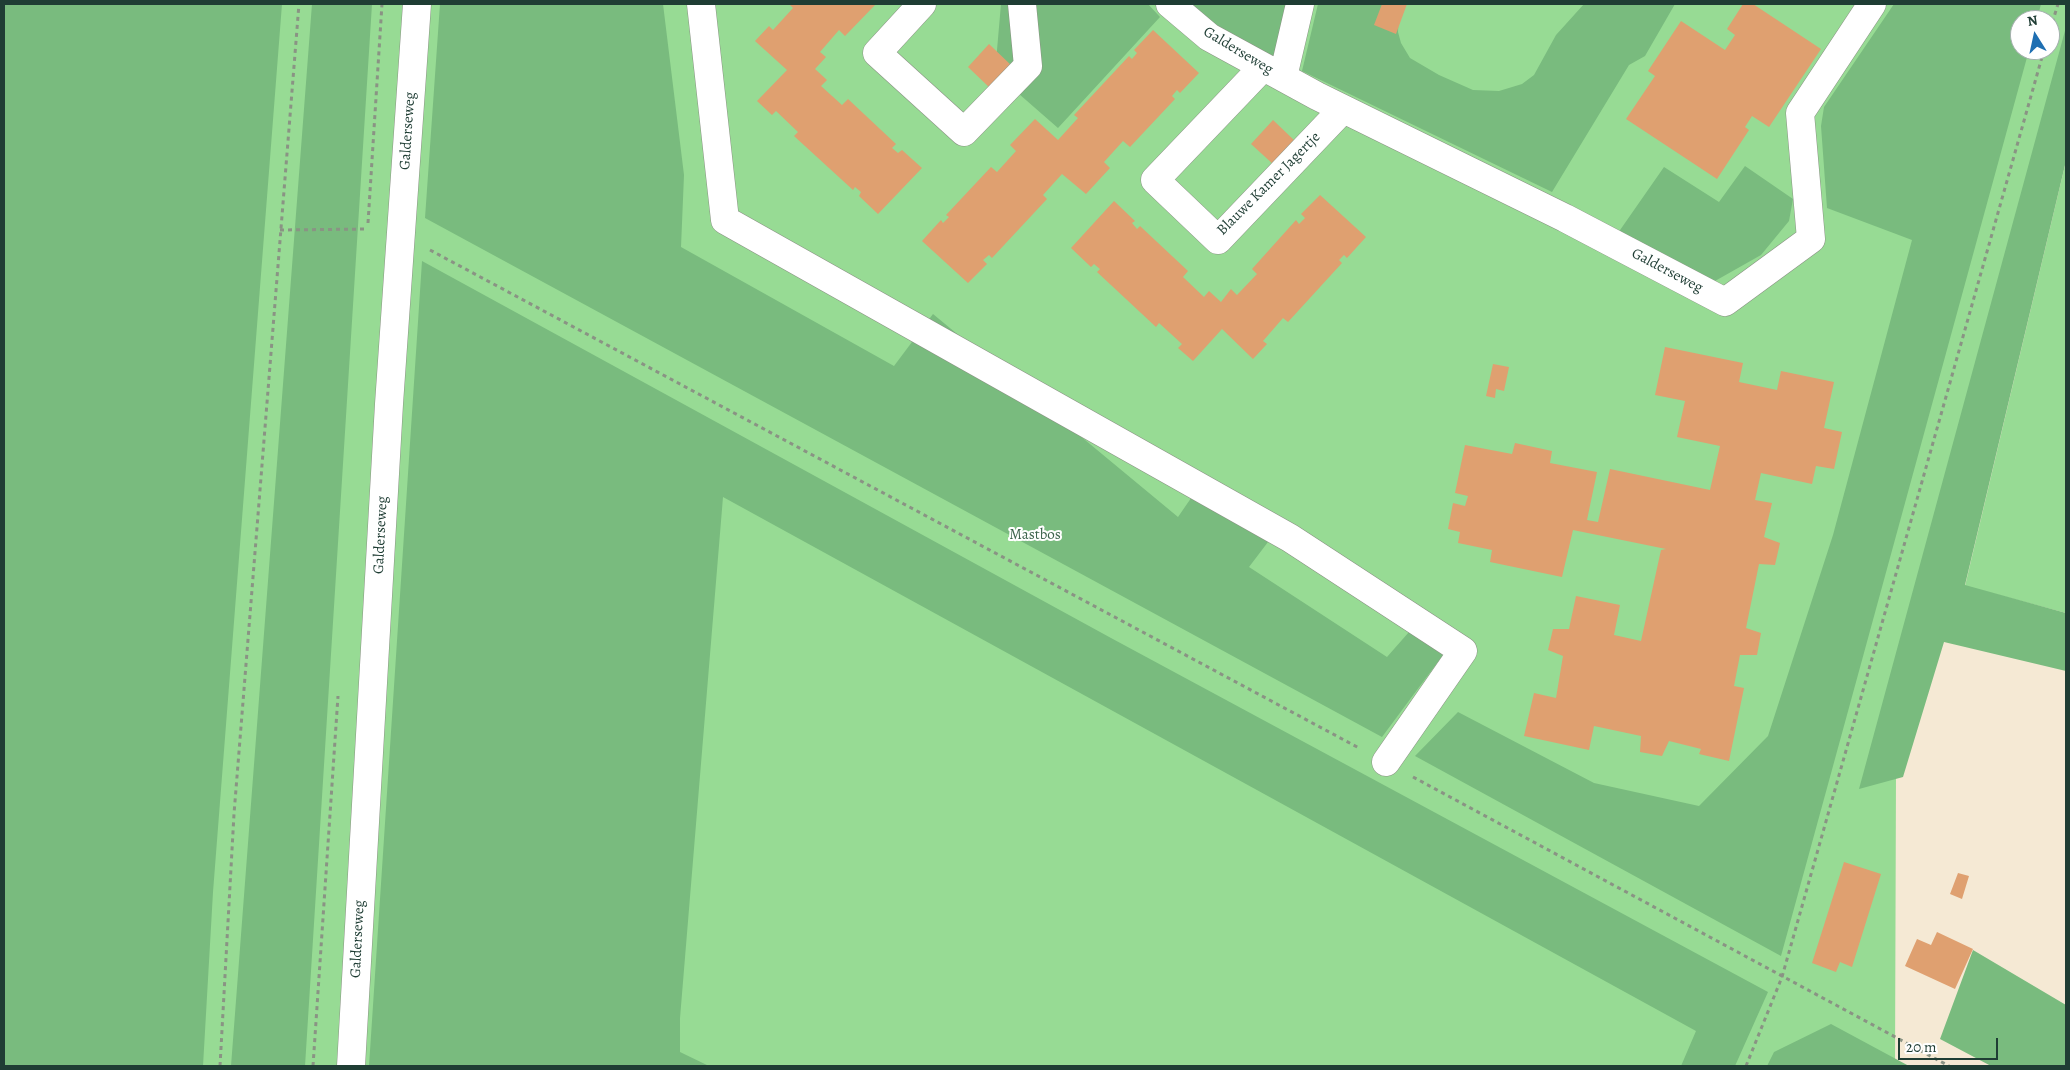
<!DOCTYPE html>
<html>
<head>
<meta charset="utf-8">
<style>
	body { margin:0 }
	#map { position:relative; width:2070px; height:1070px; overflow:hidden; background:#f5e9d4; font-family:Alegreya,serif }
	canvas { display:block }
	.frame { position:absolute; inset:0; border:5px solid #1f3d34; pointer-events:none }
	.north { position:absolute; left:2010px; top:10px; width:50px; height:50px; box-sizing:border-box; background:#fff; border:1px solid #a5b1ae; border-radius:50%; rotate:350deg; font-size:14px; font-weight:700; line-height:20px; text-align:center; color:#1f3d34 }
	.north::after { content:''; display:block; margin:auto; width:18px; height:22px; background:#1f6fb2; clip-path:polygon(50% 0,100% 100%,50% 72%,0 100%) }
	.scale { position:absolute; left:1898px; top:1038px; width:100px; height:22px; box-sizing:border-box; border:2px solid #1f3d34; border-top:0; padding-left:6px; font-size:15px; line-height:18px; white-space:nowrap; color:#1f3d34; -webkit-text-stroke:4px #fff; paint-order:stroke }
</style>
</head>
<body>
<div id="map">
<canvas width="2070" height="1070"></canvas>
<div class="frame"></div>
<div class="north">N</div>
<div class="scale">20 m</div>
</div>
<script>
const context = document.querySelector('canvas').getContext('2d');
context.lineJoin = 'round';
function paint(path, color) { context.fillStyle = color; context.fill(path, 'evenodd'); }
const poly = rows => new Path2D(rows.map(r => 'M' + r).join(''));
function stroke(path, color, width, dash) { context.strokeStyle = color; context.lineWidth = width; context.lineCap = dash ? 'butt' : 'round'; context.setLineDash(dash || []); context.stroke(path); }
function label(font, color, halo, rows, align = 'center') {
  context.font = font + ' Alegreya,serif'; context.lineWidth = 4; context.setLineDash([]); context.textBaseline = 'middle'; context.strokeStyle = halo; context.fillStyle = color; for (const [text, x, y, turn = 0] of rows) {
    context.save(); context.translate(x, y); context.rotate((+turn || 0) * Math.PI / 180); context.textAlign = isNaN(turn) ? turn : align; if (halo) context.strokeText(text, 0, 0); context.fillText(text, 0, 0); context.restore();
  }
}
const green = poly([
	[4,4,2066,4,2066,109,1896,773,1895,1066,4,1066],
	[2020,20,2050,20,2050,50,2020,50],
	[2066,161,2066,613,1965,586]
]);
const forest = poly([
	[4,4,282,4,213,892,203,1066,4,1066],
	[312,4,372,4,305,1066,231,1066],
	[440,4,663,4,684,175,681,247,894,366,933,314,1178,517,1198,488,1268,542,1249,567,1387,657,1409,632,1443,655,1382,737,425,218],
	[1001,4,1148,4,1160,17,1058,128,995,73],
	[1187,4,1289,4,1277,59,1222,33],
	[1318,4,1399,4,1398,32,1401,43,1410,58,1439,75,1473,90,1499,91,1522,84,1534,75,1556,35,1584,4,1675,4,1645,56,1629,65,1552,192,1302,71],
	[1894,4,2041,4,2037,20,2020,20,2020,50,2029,50,1781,956,1415,756,1458,712,1594,783,1699,806,1768,736,1833,535,1912,240,1827,208,1821,126,1824,107],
	[2066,27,2066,161,1965,585,2066,613,2066,671,1944,642,1903,777,1859,789],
	[1745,166,1793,199,1789,221,1761,255,1715,281,1679,271,1618,233,1664,167,1719,202],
	[422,261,1111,638,1768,992,1735,1066,1681,1066,1696,1031,723,497,680,1018,680,1052,709,1066,369,1066],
	[1973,950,2066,1005,2066,1066,1991,1066,1940,1039],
	[1831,1024,1909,1066,1767,1066,1774,1052]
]);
const building = poly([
	[789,4,876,4,845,36,839,30,820,52,826,57,815,69,827,80,821,86,842,105,848,99,896,144,892,148,898,153,902,150,922,168,878,214,859,196,861,192,855,187,853,190,794,136,798,132,776,111,772,115,757,101,787,70,755,41,769,26,773,30,793,8],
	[1382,4,1407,4,1396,34,1374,25],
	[1743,4,1753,4,1821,49,1769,127,1752,116,1745,127,1749,130,1717,179,1626,119,1655,76,1648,71,1681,21,1725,50,1735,35,1727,29],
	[1153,30,1199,73,1180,93,1177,90,1172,96,1175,99,1130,147,1123,141,1104,162,1110,168,1086,194,1062,174,1043,195,1047,199,992,258,989,255,983,260,987,264,968,283,922,241,941,220,943,223,949,217,946,215,991,167,997,172,1016,151,1010,145,1035,119,1058,140,1078,118,1074,115,1129,56,1132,59,1137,53,1134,50],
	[989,44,1012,66,991,89,968,67],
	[1273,120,1296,142,1274,165,1251,144],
	[1320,195,1366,237,1347,258,1344,255,1339,260,1342,263,1288,322,1283,318,1263,341,1267,344,1253,359,1222,329,1193,361,1178,348,1182,344,1159,323,1156,327,1097,272,1100,269,1094,264,1091,267,1071,248,1114,201,1135,221,1132,223,1137,229,1140,226,1188,271,1183,277,1204,297,1209,291,1221,302,1231,289,1237,295,1257,274,1252,269,1296,220,1299,224,1305,218,1301,214],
	[1665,347,1743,363,1739,382,1777,390,1781,371,1834,382,1824,428,1842,432,1834,469,1816,466,1812,484,1761,473,1755,500,1772,503,1764,537,1780,543,1775,565,1759,564,1746,628,1761,633,1757,655,1740,655,1734,686,1744,688,1729,761,1699,754,1701,749,1669,741,1662,756,1640,752,1641,736,1594,726,1589,750,1524,736,1534,693,1556,698,1563,656,1548,650,1553,629,1569,629,1576,596,1620,605,1614,635,1641,641,1661,550,1666,549,1573,530,1562,577,1490,562,1492,550,1458,543,1460,532,1448,529,1453,503,1465,506,1468,496,1455,493,1465,445,1512,454,1515,443,1552,451,1550,463,1597,472,1587,520,1598,522,1610,469,1710,490,1720,446,1677,437,1685,401,1655,395],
	[1493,364,1509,367,1504,391,1496,389,1495,398,1486,396],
	[1844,862,1881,874,1852,967,1840,962,1836,972,1812,963],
	[1958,873,1969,876,1962,899,1950,894],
	[1937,932,1973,949,1955,989,1905,966,1917,939,1931,945]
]);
const path = poly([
	[2050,30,2058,4],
	[368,223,382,4],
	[280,230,367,229],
	[430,250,1359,748],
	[1413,777,1949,1066],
	[220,1066,234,814,299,4],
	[313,1066,338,696],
	[1746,1066,1782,977,2044,50]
]);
const minor = poly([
	[701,4,725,220,1290,538,1463,651,1386,762],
	[922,4,877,53,964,132,1028,66,1022,4],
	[1170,4,1209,37,1317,96,1565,218,1725,302,1811,239,1800,113,1872,4],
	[1263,67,1155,180,1218,240,1343,109],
	[1283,77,1300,4],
	[351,1066,389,404,417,4]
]);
const streetNames = [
	["Galderseweg",1238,51,31],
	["Galderseweg",408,131,-86],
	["Blauwe Kamer Jagertje",1269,184,-45],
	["Galderseweg",1667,271,28],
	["Galderseweg",381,535,-87],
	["Galderseweg",358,939,-87]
];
const parkNames = [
	["Mastbos",1035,535]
];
paint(green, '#97db94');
paint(forest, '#79bb7e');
paint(building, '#dfa070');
stroke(minor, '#8a9384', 29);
stroke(path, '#8a9384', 3, [4, 4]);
stroke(minor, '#fff', 28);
label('15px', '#1f3d34', '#fff', streetNames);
label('15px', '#3d644c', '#fff', parkNames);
</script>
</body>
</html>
